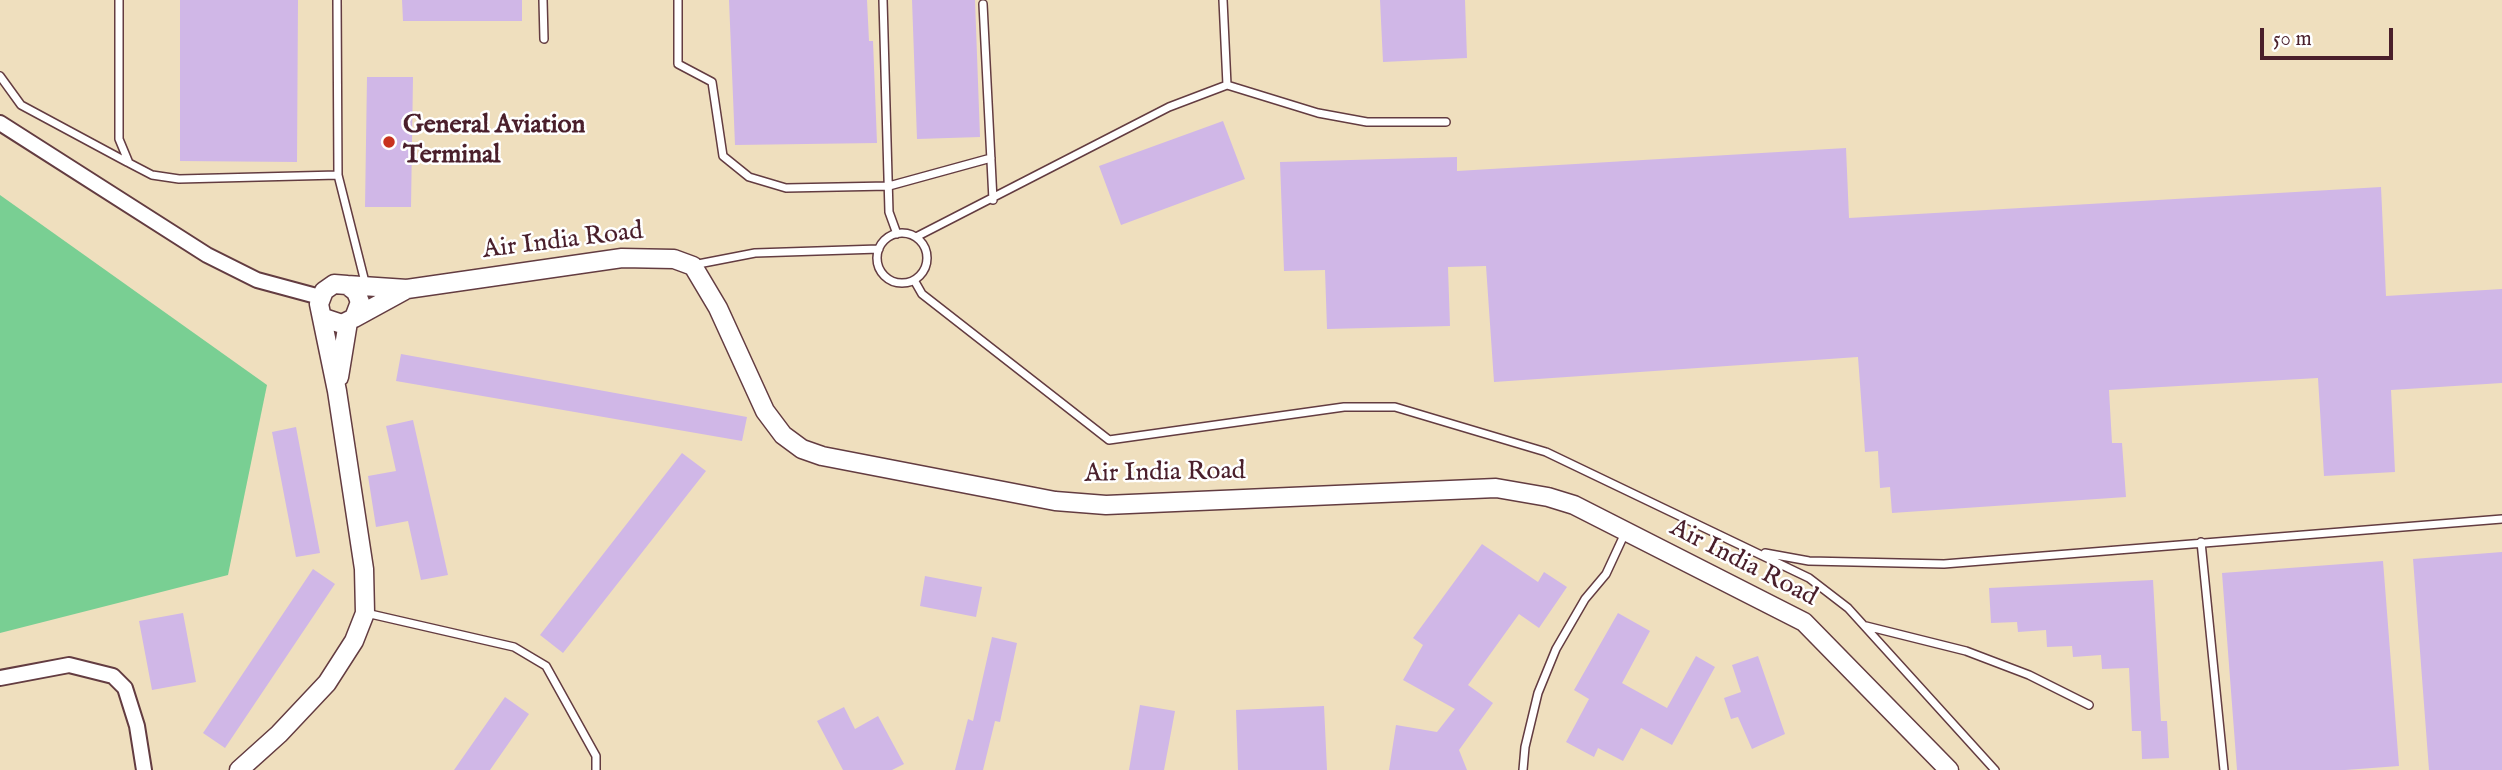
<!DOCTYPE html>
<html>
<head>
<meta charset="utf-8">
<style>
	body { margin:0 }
	#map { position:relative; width:2502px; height:770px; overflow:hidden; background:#efdfbe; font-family:"IM FELL English",serif }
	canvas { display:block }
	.scale { position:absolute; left:2260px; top:28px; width:133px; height:32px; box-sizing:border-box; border:4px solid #4a1f2b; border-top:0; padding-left:9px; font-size:21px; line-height:24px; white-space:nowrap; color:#4a1f2b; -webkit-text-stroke:5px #fff; paint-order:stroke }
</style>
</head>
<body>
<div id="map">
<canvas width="2502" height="770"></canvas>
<div class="scale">50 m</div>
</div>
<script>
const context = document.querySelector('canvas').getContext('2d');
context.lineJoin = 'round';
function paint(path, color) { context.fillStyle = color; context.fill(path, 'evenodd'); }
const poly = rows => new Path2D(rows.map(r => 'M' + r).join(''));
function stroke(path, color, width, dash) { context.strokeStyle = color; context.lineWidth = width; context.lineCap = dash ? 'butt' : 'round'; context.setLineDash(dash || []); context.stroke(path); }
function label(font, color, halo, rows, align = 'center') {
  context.font = font + ' "IM FELL English",serif'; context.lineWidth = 5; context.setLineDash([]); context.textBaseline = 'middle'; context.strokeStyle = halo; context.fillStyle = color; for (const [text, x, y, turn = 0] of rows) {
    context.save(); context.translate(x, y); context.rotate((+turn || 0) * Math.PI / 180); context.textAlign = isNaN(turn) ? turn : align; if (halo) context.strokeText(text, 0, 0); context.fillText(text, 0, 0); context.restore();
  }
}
const green = poly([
	[0,195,267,385,228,575,0,633]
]);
const building = poly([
	[180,0,298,0,297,162,180,161],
	[402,0,522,0,522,21,403,21],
	[729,0,867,0,869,41,873,41,877,143,735,145],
	[912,0,975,0,980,137,917,139],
	[1380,0,1465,0,1467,58,1383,62],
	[367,77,413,77,411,207,365,207],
	[1223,121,1245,179,1121,225,1099,166],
	[1846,148,1849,218,2381,187,2386,296,2502,289,2502,383,2391,390,2395,472,2324,476,2318,378,2109,390,2112,443,2122,443,2126,497,1892,513,1890,487,1880,488,1878,451,1865,452,1858,357,1494,382,1486,266,1448,267,1450,326,1327,329,1325,270,1284,271,1280,162,1457,157,1457,171],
	[401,354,747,417,742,441,396,381],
	[413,420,448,575,421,580,408,521,376,527,368,476,396,471,386,426],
	[296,427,320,553,296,557,272,432],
	[682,453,706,471,563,653,540,635],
	[1482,544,1538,582,1544,572,1567,587,1539,628,1519,614,1468,685,1493,703,1459,750,1467,770,1389,770,1396,725,1437,732,1455,709,1403,680,1423,645,1413,638],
	[2502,552,2502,770,2429,770,2413,559],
	[2383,561,2399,766,2345,770,2237,770,2222,573],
	[313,569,335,584,225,748,203,733],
	[925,576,982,587,976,617,920,606],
	[2153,580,2161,721,2167,721,2169,758,2142,759,2141,731,2132,731,2129,668,2102,669,2101,655,2073,657,2072,646,2047,647,2046,630,2018,632,2017,622,1991,623,1989,588],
	[183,613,196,682,152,690,139,621],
	[1618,613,1650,631,1622,683,1667,708,1696,656,1715,667,1672,745,1641,728,1623,761,1598,748,1594,757,1566,742,1589,699,1574,690],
	[992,637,1017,643,1000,722,995,721,983,770,955,770,968,719,973,721],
	[1758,656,1785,734,1752,749,1738,717,1731,719,1724,698,1741,692,1732,665],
	[505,697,529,714,490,770,454,770],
	[1140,705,1175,711,1164,770,1129,770],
	[1324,706,1327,770,1238,770,1236,710],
	[844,707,855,729,878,716,904,764,892,770,843,770,817,721]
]);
const service = poly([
	[119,0,119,139,129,163,152,175,179,179,338,175],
	[337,0,338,175,366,286],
	[543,0,544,39],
	[678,0,678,64,712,82,723,156,749,177,786,188,889,186,991,158],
	[883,0,889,212,897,234],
	[1223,0,1227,85],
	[983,4,993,200],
	[0,76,21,105,127,162],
	'877 258a25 25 0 1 1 50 0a25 25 0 1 1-50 0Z',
	[916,237,1169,107,1227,85,1318,113,1367,122,1446,122],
	[693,265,755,253,879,249],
	[914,280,922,294,1109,440,1344,407,1395,407,1546,452,1809,578,1848,608,1995,770],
	[2201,542,2224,770],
	[1765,553,1809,561,1944,564,2502,519],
	[366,613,514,647,546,666,596,756,596,770],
	[1866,626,1966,651,2029,675,2089,705],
	[1523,770,1525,747,1538,693,1556,649,1585,599,1606,574,1625,533]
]);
const minor = poly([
	[0,123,207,255,257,280,320,297],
	[0,678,69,665,113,676,125,688,137,726,144,770]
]);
const tertiary = poly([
	[347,285,407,289,622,258,674,259,693,266,718,308,765,411,783,435,802,449,822,456,1055,501,1106,505,1496,488,1548,497,1574,505,1804,622,1949,770],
	[354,318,407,289],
	[339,377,348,322],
	[239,770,279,734,327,683,354,641,365,613,364,569,337,391,319,304,324,291,334,284,347,285,356,292,360,302,354,318,342,324,324,318]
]);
const markers = [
	[389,142,7,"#c8321e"]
];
const poiNames = [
	["General Aviation",403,127],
	["Terminal",403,157]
];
const streetNames = [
	["Air India Road",563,242,-7],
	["Air India Road",1165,474,-1],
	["Air India Road",1743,564,27]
];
paint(green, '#79cf93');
paint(building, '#d0b7e7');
stroke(service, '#633c41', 10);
stroke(minor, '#633c41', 18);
stroke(tertiary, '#633c41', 21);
stroke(service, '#fff', 7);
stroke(minor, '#fff', 14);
stroke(tertiary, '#fff', 18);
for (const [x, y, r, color] of markers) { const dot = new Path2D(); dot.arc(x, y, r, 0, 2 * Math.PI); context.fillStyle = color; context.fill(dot); stroke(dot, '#fff', 2.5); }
label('bold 26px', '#4a1f2b', '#fff', poiNames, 'left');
label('26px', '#4a1f2b', '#fff', streetNames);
</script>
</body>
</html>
